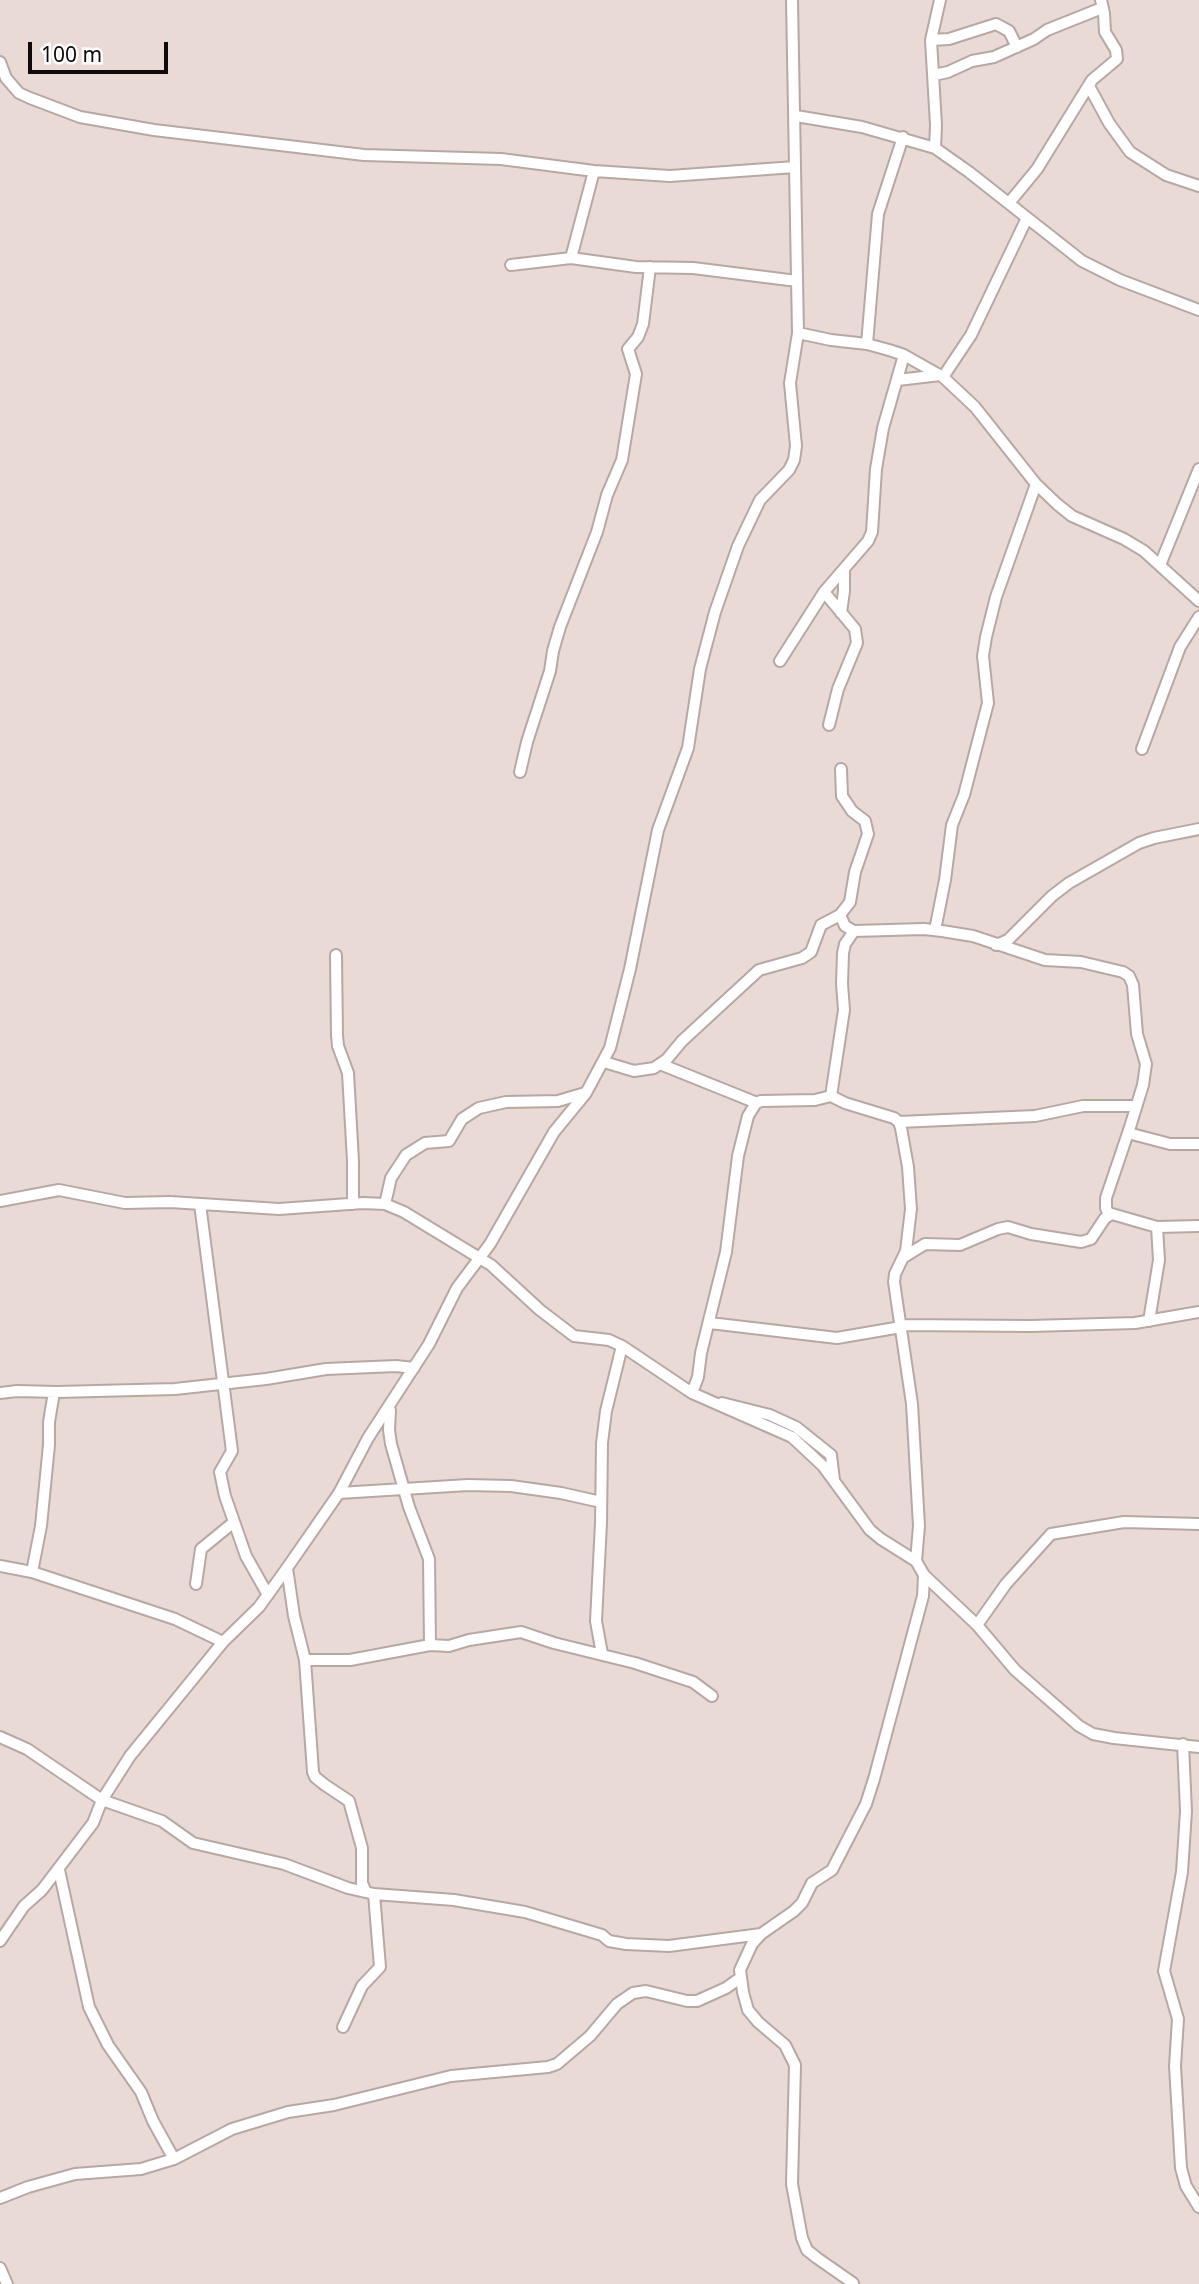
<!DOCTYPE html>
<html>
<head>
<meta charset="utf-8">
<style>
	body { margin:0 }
	#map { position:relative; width:1199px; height:2284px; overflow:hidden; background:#eadad5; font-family:"Noto Sans",sans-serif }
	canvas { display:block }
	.scale { position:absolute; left:28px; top:42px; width:140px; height:32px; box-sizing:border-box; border:4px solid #100b0a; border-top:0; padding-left:9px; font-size:21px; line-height:24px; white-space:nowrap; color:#100b0a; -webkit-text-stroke:5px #fff; paint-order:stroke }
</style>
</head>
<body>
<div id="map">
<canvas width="1199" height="2284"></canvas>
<div class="scale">100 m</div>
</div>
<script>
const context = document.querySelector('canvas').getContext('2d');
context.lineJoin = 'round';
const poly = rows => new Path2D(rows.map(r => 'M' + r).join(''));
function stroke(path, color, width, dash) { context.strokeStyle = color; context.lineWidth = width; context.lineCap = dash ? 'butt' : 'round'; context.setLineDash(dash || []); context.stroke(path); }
const minor = poly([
	[931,40,949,39,996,24,1009,31,1017,47],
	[0,62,6,78,19,93,30,98,80,117,154,130,364,155,501,159,594,171,670,176,795,167],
	[934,75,948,72,972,61,994,57,1034,39,1047,30,1102,8],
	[1089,86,1109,123,1130,152,1166,175,1199,186],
	[796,116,862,127,935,148,969,172,1082,261,1120,280,1199,310],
	[935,148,936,125,931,40,940,0],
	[1009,203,1037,169,1092,80,1117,59,1116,50,1105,32,1104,13,1101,0],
	[571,258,594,171],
	[511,265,571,258,636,267,693,268,797,281],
	[798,333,831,340,867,344,889,350,904,355,943,377,975,407,1036,484,1057,504,1072,516,1124,539,1144,551,1199,601],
	[867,344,878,214,903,137],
	[943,377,971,335,1027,218],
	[898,380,940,375],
	[1160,565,1199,469],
	[824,592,855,629,857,643,838,689,829,725],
	[841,613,844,591,844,571],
	[780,661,824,592,868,541,872,532,876,469,883,428,904,355],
	[1142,749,1180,647,1199,617],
	[520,772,527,742,550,671,553,651,560,627,597,532,607,495,622,460,636,374,628,349,638,337,643,324,650,267],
	[840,915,845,926,854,931,924,929,942,931,973,936,1045,960,1081,962,1123,972,1129,976,1133,985,1137,1034,1146,1064,1143,1085,1130,1127,1106,1198,1106,1208,1109,1215],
	[935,930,945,880,952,825,964,795,988,703,983,656,986,637,996,597,1036,484],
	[996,945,1008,940,1052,896,1069,883,1139,843,1154,838,1199,829],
	[336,955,337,1035,338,1046,348,1073,353,1161,353,1204],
	[604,1062,634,1071,654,1068,667,1059,682,1041,759,970,802,958,811,952,821,925,840,915,850,902,855,872,868,834,865,821,852,811,842,796,841,769],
	[660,1064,757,1103],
	[831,1096,845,1103,894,1118,899,1122,901,1128,908,1167,911,1209,906,1251,895,1274,894,1282,912,1404,919,1526,916,1561],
	[899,1122,1035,1116,1083,1106,1135,1106],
	[1128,1133,1170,1144,1199,1144],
	[0,1201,59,1190,125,1203,170,1202,279,1209,363,1203,385,1204,404,1212,491,1265,540,1310,574,1336,609,1340,622,1346,692,1393,792,1437,823,1466,870,1530,881,1539,916,1561,924,1575,923,1596,874,1779,866,1804,832,1870,812,1883,802,1903,794,1911,761,1934,752,1944,740,1970,743,1992,748,2010,758,2022,785,2045,795,2065,792,2184,802,2238,807,2250,817,2258,853,2283],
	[200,1204,232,1451,220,1472,225,1496,246,1556,268,1595],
	[385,1204,391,1178,406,1155,425,1143,449,1141,462,1119,479,1108,506,1102,558,1101,585,1093],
	[904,1257,925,1244,960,1245,998,1229,1008,1227,1031,1234,1081,1242,1091,1239,1105,1218,1112,1214,1157,1227,1199,1226],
	[1149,1321,1159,1260,1157,1227],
	[710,1323,837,1338,901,1327],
	[900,1325,1031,1326,1135,1323,1199,1312],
	[0,1393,17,1391,57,1392,175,1389,266,1379,326,1369,396,1366,414,1368],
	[692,1393,698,1377,701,1353,726,1252,738,1156,748,1116,756,1103,761,1101,815,1100,831,1096,844,1010,842,984,843,953,845,944,854,931],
	[722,1403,770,1415,796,1427,831,1455,834,1480],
	[390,1410,389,1430,391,1444,409,1507,429,1559,430,1645],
	[339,1493,468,1485,511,1486,561,1493,601,1502],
	[0,1566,32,1572,175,1619,223,1642],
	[287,1568,294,1616,305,1660,313,1772,315,1777,325,1785,349,1801,362,1848,362,1883,366,1892],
	[32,1572,41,1526,49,1445,49,1422,54,1392],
	[924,1575,977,1625,1015,1670,1079,1726,1093,1734,1114,1738,1199,1747],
	[196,1584,201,1549,234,1522],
	[977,1625,1006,1584,1051,1534,1124,1522,1199,1524],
	[602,1654,596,1621,601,1523,602,1443,606,1411,622,1346],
	[305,1660,350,1660,430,1645,449,1646,469,1640,521,1632,554,1643,635,1663,693,1682,712,1696],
	[0,1737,27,1749,102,1800,162,1821,193,1843,284,1864,348,1888,374,1894,454,1900,525,1912,602,1935,609,1941,626,1944,669,1946,761,1934],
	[1183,1744,1186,1811,1182,1872,1164,1971,1178,2019,1175,2066,1181,2168,1186,2186,1199,2207],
	[59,1870,89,2007,108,2045,141,2092,153,2121,174,2159],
	[0,1941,24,1906,42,1890,93,1823,102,1800,130,1756,223,1642,259,1607,287,1568,339,1493,368,1438,429,1344,457,1288,490,1244,554,1132,586,1093,610,1048,630,969,658,830,688,748,700,669,715,612,738,546,760,500,789,470,794,460,796,446,790,383,798,333,792,0],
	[343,2027,362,1986,380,1967,374,1894],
	[0,2198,28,2187,75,2174,141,2169,174,2159,232,2129,288,2112,334,2105,451,2076,548,2067,557,2064,590,2036,617,2004,633,1993,646,1991,687,2001,697,2001,726,1988,740,1978],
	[0,2268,7,2284]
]);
stroke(minor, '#b7a8a3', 14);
stroke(minor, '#fff', 10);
</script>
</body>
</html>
